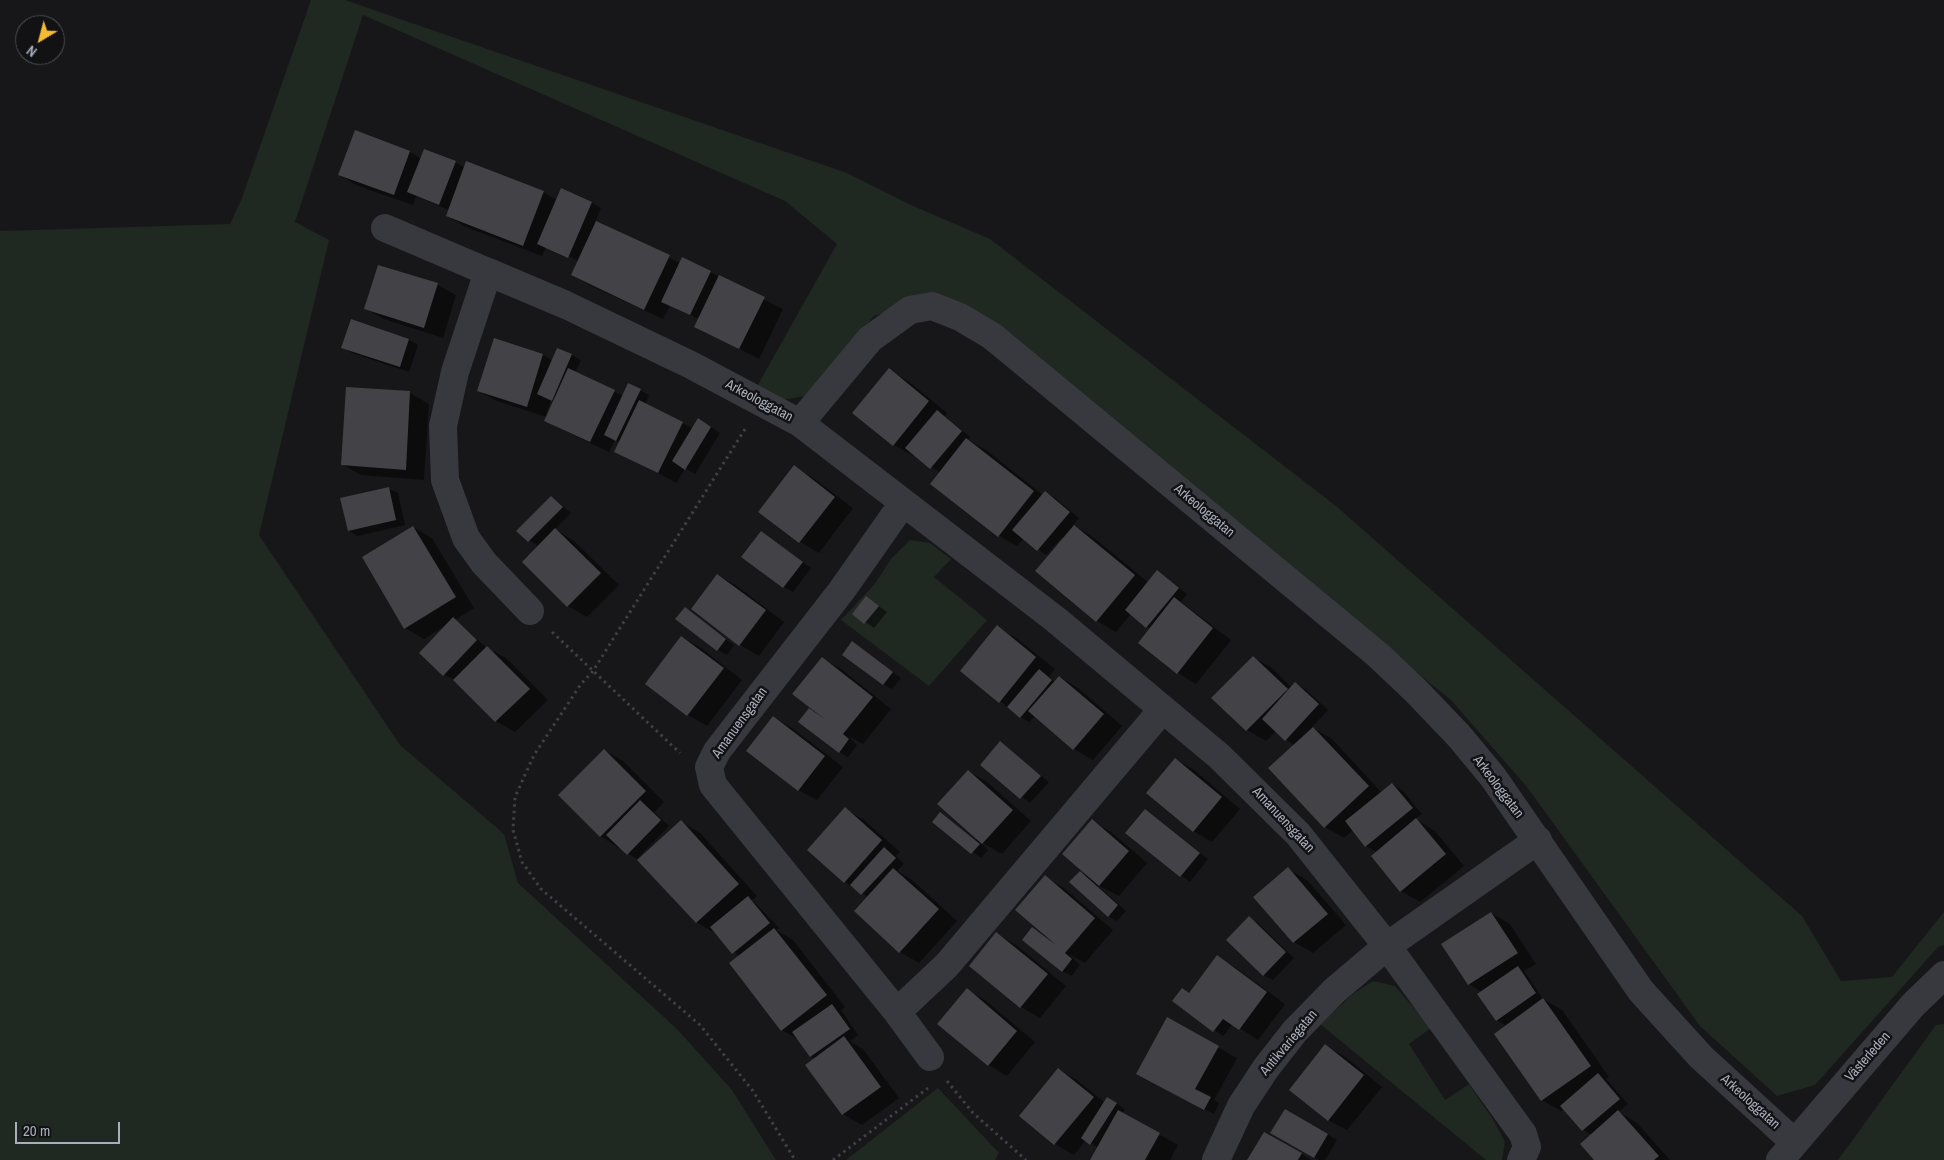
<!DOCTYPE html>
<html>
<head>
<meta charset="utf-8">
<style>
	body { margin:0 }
	#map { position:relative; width:1944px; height:1160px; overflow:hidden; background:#17171a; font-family:"Archivo Narrow",sans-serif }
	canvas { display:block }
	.north { position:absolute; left:15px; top:15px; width:50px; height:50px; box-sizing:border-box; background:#121215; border:1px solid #4e5057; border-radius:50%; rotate:217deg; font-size:14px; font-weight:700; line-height:20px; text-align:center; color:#a9aeba }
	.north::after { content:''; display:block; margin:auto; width:18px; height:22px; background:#f5bb34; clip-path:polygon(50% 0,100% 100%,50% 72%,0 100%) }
	.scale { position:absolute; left:15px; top:1122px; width:105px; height:22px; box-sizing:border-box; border:2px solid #a9aeba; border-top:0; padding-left:6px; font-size:15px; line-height:18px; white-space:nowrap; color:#a9aeba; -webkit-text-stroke:4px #121215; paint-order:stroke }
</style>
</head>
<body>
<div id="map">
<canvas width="1944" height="1160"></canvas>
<div class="north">N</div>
<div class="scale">20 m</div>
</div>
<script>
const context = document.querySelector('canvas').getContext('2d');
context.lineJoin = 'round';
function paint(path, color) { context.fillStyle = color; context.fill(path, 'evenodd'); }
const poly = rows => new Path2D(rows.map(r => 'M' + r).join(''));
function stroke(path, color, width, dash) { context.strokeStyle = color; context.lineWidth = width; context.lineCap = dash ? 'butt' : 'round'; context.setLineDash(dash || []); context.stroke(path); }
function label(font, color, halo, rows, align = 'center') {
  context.font = font + ' "Archivo Narrow",sans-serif'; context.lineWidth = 5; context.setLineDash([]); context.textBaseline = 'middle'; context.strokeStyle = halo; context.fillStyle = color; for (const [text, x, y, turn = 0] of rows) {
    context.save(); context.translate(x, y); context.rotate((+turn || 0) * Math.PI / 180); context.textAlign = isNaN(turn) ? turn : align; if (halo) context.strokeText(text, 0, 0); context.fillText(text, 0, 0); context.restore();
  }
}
const green = poly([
	[311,0,345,0,847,173,911,205,990,239,1336,506,1802,916,1841,981,1892,977,1944,912,1944,945,1938,947,1815,1085,1777,1096,1700,1026,1527,787,1451,700,958,304,930,297,874,316,810,395,777,401,755,390,837,244,785,201,363,15,295,222,329,240,259,535,400,745,504,834,518,883,678,1030,732,1090,776,1160,0,1160,0,231,230,224,242,198],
	[910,540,930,543,951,559,934,577,987,620,929,686,841,620,874,585,891,559],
	[1373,981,1395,986,1431,1028,1409,1044,1445,1100,1469,1084,1492,1118,1505,1142,1502,1160,1486,1160,1320,1024,1353,994],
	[1944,1024,1944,1160,1838,1160,1936,1025],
	[938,1088,999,1153,995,1160,846,1160]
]);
const shadow = poly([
	[410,152,422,159,455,162,465,168,543,192,557,200,592,203,601,208,595,222,680,263,682,258,783,309,759,359,696,326,699,319,670,306,663,319,591,286,572,275,578,262,575,259,546,247,542,256,466,227,447,216,449,210,416,196,413,205,358,186,339,175],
	[437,285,456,295,443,338,384,319,365,308],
	[352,321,409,340,418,345,409,372,352,353,343,348],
	[495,340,543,355,553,361,558,349,572,355,581,360,575,373,623,396,640,390,649,395,645,404,694,429,708,425,720,433,695,474,685,468,677,483,615,451,620,442,615,440,609,452,565,431,546,420,547,417,497,401,478,391],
	[551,401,554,402,548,415,546,415],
	[889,370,908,381,947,413,945,416,970,437,968,440,986,450,1043,495,1045,493,1055,498,1079,518,1073,525,1093,537,1149,583,1157,572,1187,594,1181,602,1231,640,1196,684,1178,673,1150,629,1131,614,1116,632,1097,621,1037,571,1064,539,1062,537,1046,555,1024,538,1017,546,998,535,940,473,914,454,913,456,894,445],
	[347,388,410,393,429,404,424,480,361,475,342,464],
	[794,467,813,478,853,508,819,553,800,542,760,512],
	[388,488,398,493,405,525,358,536,349,531],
	[551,497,571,513,555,529,574,541,619,585,587,617,568,606,539,547,518,531],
	[413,527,432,538,474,608,455,620,487,648,506,658,548,700,515,732,496,721,454,679,444,675,446,625,424,639,405,628],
	[770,538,811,568,793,592,784,587],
	[718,575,737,586,784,622,759,656,740,645,692,609],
	[867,598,887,612,874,628,854,614],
	[685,608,734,645,727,655,718,650],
	[997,627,1016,638,1055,669,1049,676,1055,682,1060,677,1078,688,1122,726,1093,760,1074,749,1035,716,1029,722,1020,717,962,671],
	[682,637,701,648,742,680,707,726,688,715,647,684],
	[853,643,901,678,892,689,883,684],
	[1253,657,1272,668,1292,688,1295,684,1305,689,1328,710,1312,727,1332,739,1382,793,1392,784,1402,790,1422,814,1415,819,1435,831,1464,866,1420,902,1401,891,1377,852,1366,846,1353,830,1344,838,1325,827,1270,768,1295,746,1276,731,1266,741,1247,730,1213,698],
	[822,659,841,669,891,709,863,744,848,736,857,745,848,757,839,752,820,716],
	[773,717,792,728,843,767,817,800,798,790],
	[1000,743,1049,782,1030,803,981,765],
	[604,750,623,761,664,802,654,812,669,826,637,859,600,836],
	[1175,759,1194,770,1240,809,1212,842,1193,831],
	[968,771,987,782,1031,821,1002,854,981,842,988,850,981,858,933,822,940,813,976,840,978,838],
	[845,809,864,820,900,852,896,856,904,864,897,871,912,880,957,921,919,963,900,952,868,897,845,882],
	[1146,810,1208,859,1190,882,1127,833],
	[1092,821,1111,832,1147,863,1119,896,1097,885,1126,911,1117,921,1108,916,1080,872,1090,877],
	[681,822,700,833,757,896,752,900,779,928,776,930,793,940,845,1007,841,1010,858,1035,850,1041,863,1049,899,1098,862,1125,843,1114,815,1059,811,1056,799,1040,782,1030,731,963,739,956,715,933,696,922],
	[1288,869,1307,880,1346,925,1313,953,1294,942,1255,897],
	[1045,877,1064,888,1113,930,1085,963,1069,954,1080,965,1072,976,1062,971,1033,929,1046,935],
	[1491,913,1510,924,1536,964,1524,971,1543,999,1562,1010,1609,1077,1606,1079,1628,1104,1619,1112,1637,1123,1670,1160,1596,1160,1592,1135,1583,1130,1564,1109,1561,1111,1542,1100,1495,1034,1507,1026,1496,1020,1482,992,1469,984,1443,945],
	[1249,918,1258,923,1294,958,1273,980,1264,975],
	[997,934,1016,945,1066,986,1040,1018,1021,1007],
	[1217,957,1236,968,1285,1004,1258,1040,1233,1024,1223,1036,1174,1001,1190,994],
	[967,990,986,1001,1035,1042,1007,1076,988,1065],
	[1167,1019,1237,1058,1214,1100,1219,1103,1214,1114,1147,1078],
	[1325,1046,1344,1056,1382,1087,1347,1130,1328,1120],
	[1058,1069,1077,1080,1105,1103,1117,1104,1125,1109,1122,1114,1178,1145,1170,1160,1091,1160,1098,1148,1086,1140,1074,1155,1055,1144,1020,1115],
	[1285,1110,1337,1140,1325,1160,1319,1160,1272,1132],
	[1264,1133,1302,1154,1311,1160,1249,1160]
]);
const building = poly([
	[355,130,410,151,394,195,338,175],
	[424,149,456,161,439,205,407,192],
	[466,161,544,191,523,246,446,216],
	[561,188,592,202,568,258,537,244],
	[596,221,670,255,644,310,571,275],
	[682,257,711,271,690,315,661,302],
	[378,265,438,283,424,328,364,309],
	[719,275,765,297,739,349,694,327],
	[351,319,409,339,400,367,341,348],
	[494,338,543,354,527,407,477,391],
	[557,348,572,354,552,401,537,394],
	[568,368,615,390,590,442,544,421],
	[889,368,929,401,893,446,852,413],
	[628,383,641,389,616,441,604,435],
	[346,387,410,391,406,470,341,465],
	[639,400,683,422,658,473,614,452],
	[937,410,962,431,930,469,905,448],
	[698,418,711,427,685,470,672,461],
	[966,438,1034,491,998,537,930,484],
	[794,465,835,497,799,543,758,512],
	[389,487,396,520,348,531,340,498],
	[1045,491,1070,512,1037,551,1012,530],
	[551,496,563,507,528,542,516,531],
	[1074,525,1135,575,1096,622,1035,571],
	[413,526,456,597,404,629,362,557],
	[555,528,601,573,567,607,522,562],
	[761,531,803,562,783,588,741,557],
	[1157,570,1179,588,1146,628,1125,610],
	[717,574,766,610,739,646,691,609],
	[866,596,879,606,864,624,852,614],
	[1174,597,1213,628,1177,674,1138,643],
	[685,607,726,639,717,651,675,619],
	[453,617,477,640,443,676,419,653],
	[997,625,1036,657,999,703,960,671],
	[681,636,724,668,687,716,645,684],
	[852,641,893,672,883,685,842,655],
	[487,646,530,689,495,722,453,680],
	[1253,656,1288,689,1246,731,1211,698],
	[822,657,873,697,843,734,849,739,839,753,798,722,809,708,826,720,792,694],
	[1039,669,1052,680,1020,718,1007,707],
	[1059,676,1104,714,1073,750,1028,711],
	[1295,682,1319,704,1285,741,1262,719],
	[773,716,825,756,798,791,746,751],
	[1313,727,1369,786,1324,828,1268,768],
	[1000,741,1041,776,1020,799,980,765],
	[604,749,646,791,600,837,558,795],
	[1175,758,1222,797,1193,832,1146,793],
	[968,770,1013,810,982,844,937,804],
	[1392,783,1413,808,1365,847,1345,821],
	[640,800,661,820,627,855,606,835],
	[845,807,882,840,844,883,807,850],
	[1145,809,1200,853,1180,877,1125,833],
	[940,812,980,844,971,854,932,822],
	[1416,818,1446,854,1400,892,1371,856],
	[1092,819,1129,851,1099,886,1062,854],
	[681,820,739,884,696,923,637,860],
	[884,847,896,858,861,895,850,885],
	[1288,867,1328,914,1293,943,1253,897],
	[893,868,939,909,899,953,854,911],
	[1080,871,1118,905,1108,917,1069,882],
	[1045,875,1095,918,1065,953,1072,959,1062,972,1022,940,1032,927,1056,945,1015,910],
	[748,896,770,923,732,954,710,927],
	[1491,912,1518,953,1468,985,1441,944],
	[1249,916,1286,952,1263,976,1226,940],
	[774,928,827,995,781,1031,729,963],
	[996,932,1048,974,1020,1008,969,966],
	[1217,955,1267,992,1239,1030,1223,1019,1213,1032,1172,1001,1182,988,1189,993],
	[1518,966,1536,993,1496,1021,1477,994],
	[967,988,1017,1031,988,1066,937,1024],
	[1543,998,1591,1066,1541,1101,1494,1034],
	[832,1004,850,1029,810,1057,792,1032],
	[1167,1017,1219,1046,1195,1089,1211,1097,1204,1110,1136,1074],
	[844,1036,881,1087,842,1115,805,1065],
	[1325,1044,1364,1075,1328,1121,1289,1090],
	[1058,1068,1094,1097,1054,1145,1019,1116],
	[1598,1073,1620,1099,1582,1131,1560,1106],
	[1107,1097,1117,1103,1090,1145,1081,1138],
	[1285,1109,1328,1134,1314,1158,1270,1133],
	[1118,1110,1160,1133,1145,1160,1090,1160],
	[1618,1110,1659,1156,1654,1160,1594,1160,1580,1144],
	[1264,1132,1302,1153,1298,1160,1247,1160]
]);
const path = poly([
	[745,429,593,671,581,684,534,755,515,797,513,830,522,862,541,889,700,1025,753,1091,795,1160],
	[552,632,680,753],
	[947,1081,973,1113,1026,1160],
	[833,1160,928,1088]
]);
const street = poly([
	[385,228,488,272],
	[800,423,870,339,910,310,932,306,960,317,992,336,1378,655,1416,691,1459,736,1493,777,1641,991,1701,1057,1794,1142],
	[903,503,842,590,717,751,709,767,713,785,897,1012,947,965,1162,710],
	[530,611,484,563,466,538,445,480,443,426,455,372,488,272,566,305,691,365,800,423,1055,619,1219,756,1298,834,1387,946,1523,1134,1527,1147,1521,1160],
	[897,1012,930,1057],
	[1216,1160,1241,1106,1266,1068,1295,1031,1334,991,1387,946,1538,840],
	[1780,1160,1913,1005,1944,975]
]);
const streetNames = [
	["Arkeologgatan",759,401,28],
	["Arkeologgatan",1204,511,40],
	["Amanuensgatan",740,723,-54],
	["Arkeologgatan",1498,787,53],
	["Amanuensgatan",1283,820,47],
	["Antikvariegatan",1289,1043,-50],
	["Västerleden",1868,1057,-49],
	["Arkeologgatan",1750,1102,42]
];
paint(green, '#1f2821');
paint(shadow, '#0007');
paint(building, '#424247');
stroke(path, '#3e4046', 3, [2.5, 4]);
stroke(street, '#38393f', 28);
label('14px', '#a9aeba', '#121215', streetNames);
</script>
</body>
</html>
